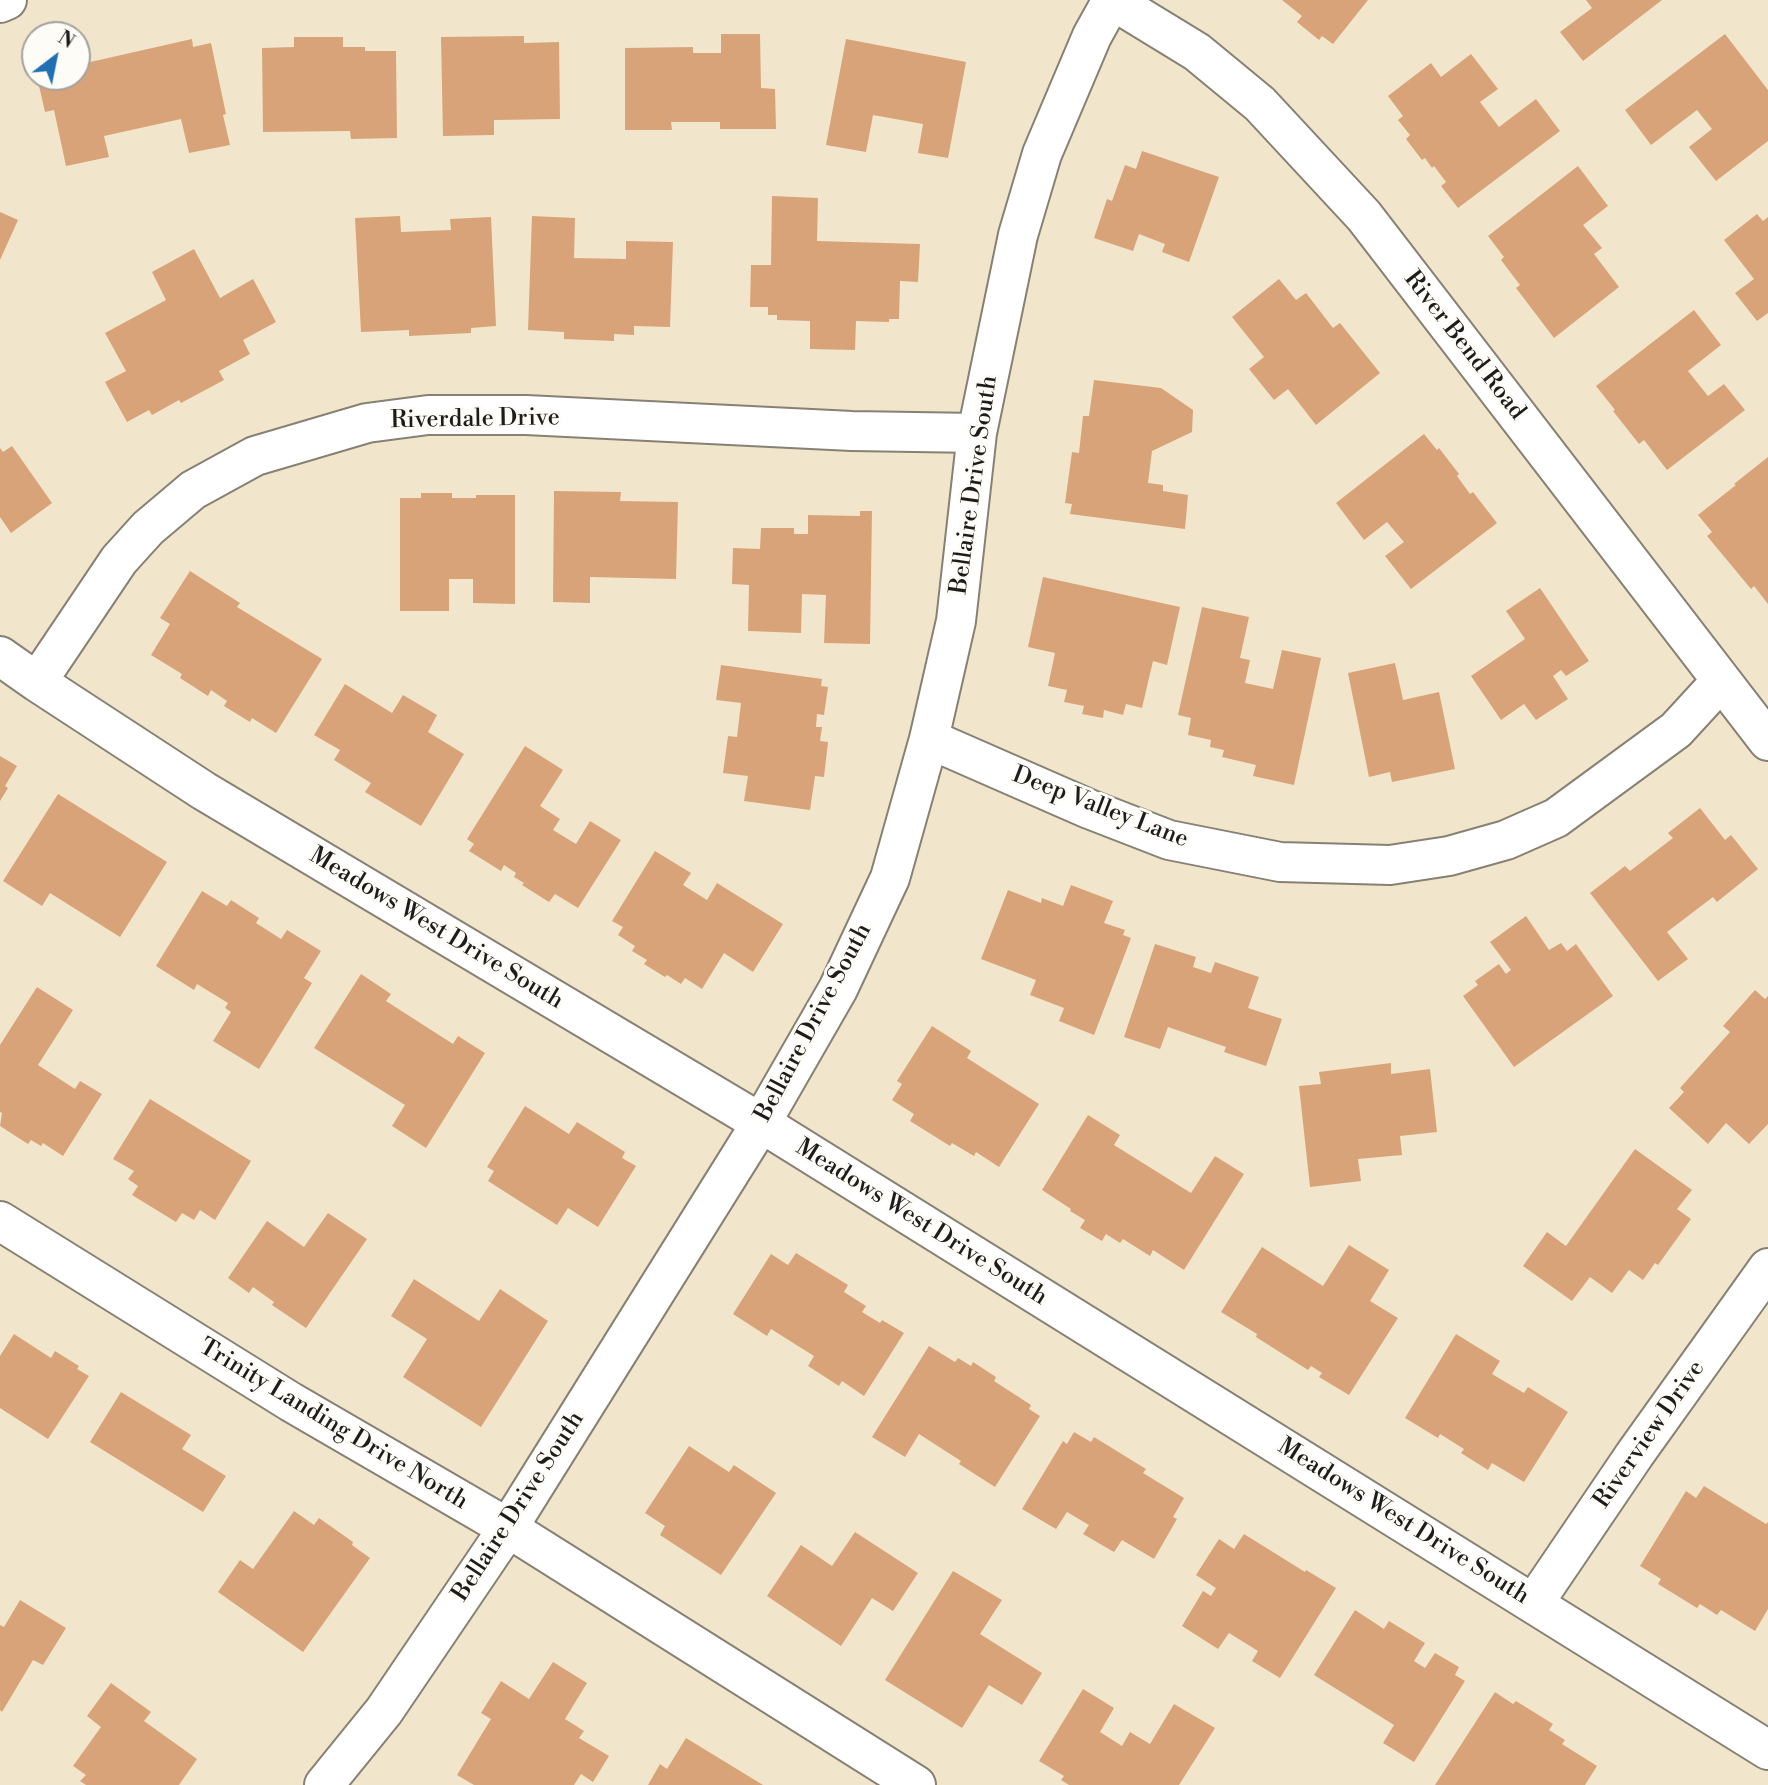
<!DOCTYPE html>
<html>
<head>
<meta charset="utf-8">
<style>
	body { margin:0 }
	#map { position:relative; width:1768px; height:1785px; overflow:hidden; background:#f1e6cb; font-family:"Libre Bodoni",serif }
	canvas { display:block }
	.north { position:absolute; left:21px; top:21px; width:70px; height:70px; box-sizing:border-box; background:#fdfcf7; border:2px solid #a3a29f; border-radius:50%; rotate:32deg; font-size:19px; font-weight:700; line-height:28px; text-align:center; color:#1c1c1c }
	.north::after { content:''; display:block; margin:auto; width:24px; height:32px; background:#1f6fb2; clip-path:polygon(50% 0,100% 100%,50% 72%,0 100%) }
</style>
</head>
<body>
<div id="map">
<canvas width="1768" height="1785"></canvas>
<div class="north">N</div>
</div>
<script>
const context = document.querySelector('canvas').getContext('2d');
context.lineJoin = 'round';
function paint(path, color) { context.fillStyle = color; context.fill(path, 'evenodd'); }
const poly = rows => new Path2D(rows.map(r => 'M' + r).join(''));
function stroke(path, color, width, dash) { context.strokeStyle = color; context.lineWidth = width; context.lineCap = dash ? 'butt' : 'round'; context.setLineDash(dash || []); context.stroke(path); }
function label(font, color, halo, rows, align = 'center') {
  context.font = font + ' "Libre Bodoni",serif'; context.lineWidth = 6; context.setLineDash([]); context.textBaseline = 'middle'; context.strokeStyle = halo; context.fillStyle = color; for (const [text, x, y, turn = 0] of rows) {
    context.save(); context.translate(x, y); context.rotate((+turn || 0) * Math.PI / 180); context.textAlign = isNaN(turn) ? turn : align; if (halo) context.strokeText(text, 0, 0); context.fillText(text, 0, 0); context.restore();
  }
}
const building = poly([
	[1282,0,1368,0,1333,44,1322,36,1319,40,1297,22,1302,16],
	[1586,0,1662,0,1583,61,1560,32,1592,8],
	[721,34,760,34,761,88,775,89,776,129,720,129,720,122,671,122,672,130,625,130,625,48,693,47,693,53,721,53],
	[1725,34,1768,90,1768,141,1716,181,1689,147,1712,129,1697,110,1651,145,1625,110],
	[524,36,524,43,559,42,560,119,494,120,494,135,443,136,441,37],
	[294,37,343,37,343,47,365,47,365,51,396,51,397,138,351,139,350,131,263,132,262,48,294,47],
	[192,39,193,47,211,43,226,114,223,115,230,145,189,153,181,119,104,136,109,157,66,166,54,110,45,112,37,77,77,77,77,65],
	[846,39,966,62,948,158,918,153,923,124,873,115,866,152,826,145],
	[1471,54,1498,89,1480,102,1499,127,1536,99,1560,131,1458,208,1441,186,1446,182,1434,166,1432,168,1425,158,1422,160,1406,139,1410,135,1398,120,1403,116,1388,96,1431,63,1441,77],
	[1142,151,1219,177,1189,262,1162,252,1165,244,1139,234,1133,251,1094,238,1107,199,1112,201,1125,165,1136,169],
	[1578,166,1608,206,1583,225,1602,248,1594,254,1619,287,1554,338,1516,288,1520,285,1501,260,1504,257,1488,236],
	[772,196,818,198,817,241,920,244,918,282,900,281,899,319,889,319,889,322,856,321,855,350,810,349,810,321,777,320,777,315,768,315,768,307,750,307,751,265,771,265],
	[0,212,18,220,0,260],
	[1757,214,1763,221,1768,217,1768,313,1757,321,1735,293,1754,279,1724,240],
	[400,216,401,232,451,230,450,219,491,217,496,326,471,328,471,333,409,336,409,330,361,332,355,218],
	[532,216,575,218,574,258,626,259,626,241,673,242,670,327,634,326,634,335,614,334,614,341,564,339,564,332,528,330],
	[194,249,220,298,253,279,276,322,243,340,250,354,219,371,224,380,181,403,179,400,152,415,149,410,127,422,105,382,126,371,105,333,166,300,152,272],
	[1279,279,1296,300,1306,293,1333,328,1340,323,1380,373,1316,425,1288,389,1274,400,1249,369,1264,357,1232,317],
	[1694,310,1721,345,1688,371,1708,396,1724,384,1745,410,1667,470,1644,440,1639,444,1613,411,1615,410,1596,386],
	[1094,380,1161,388,1193,410,1192,432,1152,451,1148,483,1163,485,1163,491,1188,495,1185,529,1070,514,1072,504,1065,503,1072,452,1079,453,1083,416,1089,416],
	[1424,434,1437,450,1439,448,1459,474,1457,476,1470,494,1473,492,1497,523,1411,589,1385,556,1404,542,1387,522,1364,540,1336,503],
	[12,446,52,503,11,533,0,517,0,448,3,452],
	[1768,457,1768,604,1754,586,1751,589,1707,536,1712,532,1698,515,1736,485,1734,484],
	[554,491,621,492,620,501,678,502,676,579,590,577,590,603,553,602],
	[421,493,452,493,452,498,476,498,476,495,515,495,515,604,473,603,473,579,449,579,449,611,400,611,400,498,421,498],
	[860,511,872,511,870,644,824,643,826,595,802,594,801,633,748,631,749,585,732,584,733,548,760,549,761,528,794,528,794,534,808,534,808,515,860,516],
	[190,571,240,603,237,607,322,659,276,733,252,718,250,722,224,706,227,701,211,690,208,696,180,678,182,674,151,655,170,624,160,618],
	[1043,577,1180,607,1167,665,1153,661,1142,708,1126,704,1123,715,1104,710,1103,718,1082,714,1084,706,1064,702,1067,690,1048,686,1055,653,1028,647],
	[1540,588,1589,661,1566,676,1561,670,1553,676,1568,699,1536,720,1524,704,1501,720,1471,676,1525,639,1506,611],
	[1202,607,1249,617,1240,658,1250,660,1245,683,1273,689,1282,650,1321,658,1294,785,1253,776,1256,765,1222,757,1224,750,1210,747,1211,740,1188,735,1191,718,1178,715],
	[1395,663,1403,700,1439,692,1455,769,1392,782,1390,772,1369,777,1348,673],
	[721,665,822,679,821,686,828,687,824,715,817,714,816,727,822,727,820,741,828,742,824,777,815,776,810,810,744,801,748,776,723,773,728,736,737,737,741,703,716,700],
	[345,684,392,713,403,695,437,715,428,732,464,754,421,826,365,792,371,783,334,760,340,750,314,735],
	[525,746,563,770,540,806,560,819,553,830,576,844,590,821,621,840,578,908,555,894,549,902,522,885,524,883,514,877,516,873,504,865,501,871,469,851,474,844,467,839],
	[0,756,17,766,5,786,8,788,0,801],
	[58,794,167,862,120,937,50,893,42,906,3,881],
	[1700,808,1725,840,1731,835,1758,869,1717,902,1713,897,1667,932,1688,959,1658,981,1590,893,1625,866,1630,871,1673,838,1668,833],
	[655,851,691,873,683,885,707,900,717,883,783,924,753,972,724,953,702,989,685,978,681,984,667,975,665,977,644,964,647,960,632,951,635,946,618,935,623,927,612,921],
	[1071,885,1113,901,1104,923,1125,930,1123,935,1131,938,1094,1035,1059,1021,1064,1008,1030,995,1036,980,981,959,1008,890,1041,903,1042,898,1063,906],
	[202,891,227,906,231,900,259,918,256,923,281,939,287,930,321,951,304,978,312,983,259,1069,213,1041,231,1012,225,1008,228,1003,197,984,194,990,156,966],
	[1526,916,1549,950,1561,943,1567,951,1576,944,1613,996,1514,1067,1463,996,1478,985,1475,981,1499,964,1506,974,1511,970,1490,942],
	[1155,944,1196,957,1193,967,1211,973,1215,962,1259,977,1248,1008,1282,1019,1266,1066,1224,1052,1226,1047,1168,1027,1160,1049,1124,1037],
	[361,974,391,994,386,1001,453,1044,458,1036,485,1053,426,1148,392,1126,405,1105,314,1048],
	[37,987,73,1010,38,1065,75,1089,80,1081,102,1094,63,1156,43,1143,41,1146,31,1140,28,1144,0,1126,2,1113,0,1112,0,1045],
	[1755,990,1765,999,1768,996,1768,1124,1749,1144,1726,1123,1708,1144,1669,1108,1684,1092,1680,1088,1730,1032,1723,1026],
	[932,1026,971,1051,967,1058,1039,1104,999,1167,976,1152,974,1156,952,1143,950,1146,910,1121,914,1114,892,1100,902,1084,897,1081],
	[1391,1063,1391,1074,1430,1069,1437,1132,1400,1136,1402,1155,1358,1159,1361,1181,1310,1187,1299,1086,1321,1084,1319,1072],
	[150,1099,251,1161,215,1220,200,1210,194,1220,182,1213,176,1222,132,1195,138,1186,128,1179,134,1171,113,1159],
	[525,1106,569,1134,577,1122,625,1152,622,1158,636,1166,598,1227,568,1208,557,1225,488,1181,494,1171,487,1167],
	[1088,1115,1120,1135,1114,1145,1191,1193,1215,1156,1244,1174,1184,1270,1153,1250,1150,1256,1123,1239,1120,1243,1106,1234,1102,1241,1080,1228,1085,1220,1070,1211,1071,1209,1042,1190],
	[1635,1149,1692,1190,1677,1209,1691,1219,1658,1265,1655,1263,1643,1280,1629,1270,1612,1293,1590,1277,1572,1301,1523,1266,1547,1232,1566,1246],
	[328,1213,367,1239,306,1328,272,1305,274,1302,253,1287,249,1293,228,1278,267,1221,304,1247],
	[1349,1245,1389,1270,1370,1301,1398,1318,1349,1395,1319,1377,1322,1373,1311,1366,1308,1370,1256,1337,1257,1334,1221,1312,1262,1247,1323,1286],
	[796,1253,848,1285,844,1292,866,1306,862,1312,880,1323,882,1320,904,1333,864,1396,842,1381,839,1386,808,1366,814,1356,771,1329,767,1336,733,1314,771,1254,788,1265],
	[414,1279,479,1321,500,1289,548,1321,481,1427,403,1377,427,1339,391,1316],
	[14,1334,51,1358,55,1351,79,1366,77,1369,89,1376,48,1439,0,1408,0,1356],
	[1456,1334,1500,1361,1492,1374,1524,1393,1528,1387,1568,1412,1524,1482,1492,1463,1488,1470,1461,1453,1464,1449,1440,1434,1438,1438,1405,1418],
	[929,1346,955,1362,958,1358,971,1366,973,1362,996,1377,994,1381,1031,1405,1029,1409,1040,1416,995,1487,959,1464,961,1461,919,1434,905,1457,872,1437],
	[121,1392,191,1435,182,1449,226,1476,203,1512,90,1442],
	[1074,1432,1091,1442,1094,1437,1146,1469,1143,1473,1184,1498,1173,1517,1177,1519,1154,1559,1122,1540,1114,1552,1083,1534,1089,1525,1067,1512,1056,1529,1022,1509,1063,1441,1067,1444],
	[689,1446,729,1472,734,1465,776,1493,721,1575,660,1535,665,1526,645,1513],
	[1704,1486,1766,1524,1768,1522,1768,1609,1755,1631,1721,1610,1717,1615,1700,1604,1697,1608,1658,1584,1661,1579,1640,1566,1686,1491,1696,1498],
	[294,1511,314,1525,319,1518,353,1542,352,1545,370,1558,303,1652,218,1592,240,1560,253,1569],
	[855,1532,918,1573,893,1611,872,1598,841,1646,767,1596,801,1545,832,1566],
	[1244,1534,1305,1572,1306,1570,1336,1588,1280,1678,1252,1661,1258,1651,1229,1633,1218,1649,1182,1626,1203,1591,1211,1596,1216,1588,1196,1575,1219,1539,1234,1549],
	[953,1571,1002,1600,980,1634,1042,1673,1022,1705,989,1685,962,1728,885,1680],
	[20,1600,66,1628,43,1665,33,1660,2,1712,0,1710,0,1625,4,1627],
	[1355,1610,1384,1629,1389,1621,1425,1643,1414,1661,1425,1668,1435,1653,1459,1667,1455,1675,1465,1681,1414,1762,1383,1743,1394,1725,1314,1675],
	[553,1662,587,1683,565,1719,584,1731,579,1738,609,1756,593,1782,581,1774,574,1785,474,1785,457,1775,491,1719,481,1713,501,1681,529,1699],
	[111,1683,151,1712,144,1721,197,1759,179,1785,86,1785,80,1781,86,1775,73,1766,101,1727,87,1716],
	[1083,1689,1114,1708,1100,1732,1122,1746,1130,1732,1150,1744,1174,1704,1215,1728,1179,1785,1069,1785,1061,1780,1064,1776,1039,1761],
	[1495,1692,1513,1704,1516,1701,1553,1724,1549,1730,1565,1740,1562,1744,1597,1766,1585,1785,1435,1785],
	[686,1738,763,1785,648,1785,660,1764,667,1769]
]);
const minor = poly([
	[1112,0,1197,52,1260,104,1364,216,1768,741],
	[0,3,7,0],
	[0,656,37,682,204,791,761,1123,1768,1750],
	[37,682,119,560,148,528,193,490,255,456,367,423,428,415,526,415,852,431,977,433],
	[929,739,1089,809,1169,840,1280,862,1390,865,1449,856,1506,840,1556,818,1676,730,1721,681],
	[0,1221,291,1402,508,1528,916,1785],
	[1534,1603,1635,1454,1768,1268],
	[324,1785,384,1711,508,1528,761,1123,838,989,890,878,929,739,956,621,977,433,1018,235,1042,154,1092,36,1112,0]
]);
const streetNames = [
	["River Bend Road",1464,346,52],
	["Riverdale Drive",475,420,-1],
	["Bellaire Drive South",975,485,-82],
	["Deep Valley Lane",1100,808,21],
	["Meadows West Drive South",436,929,31],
	["Bellaire Drive South",814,1023,-62],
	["Meadows West Drive South",921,1223,32],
	["Trinity Landing Drive North",333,1425,31],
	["Riverview Drive",1650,1435,-55],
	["Bellaire Drive South",519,1507,-57],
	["Meadows West Drive South",1403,1522,32]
];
paint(building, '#d9a379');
stroke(minor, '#868174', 42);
stroke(minor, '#fff', 38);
label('24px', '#1c1c1c', '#fdfcf7', streetNames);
</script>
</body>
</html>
